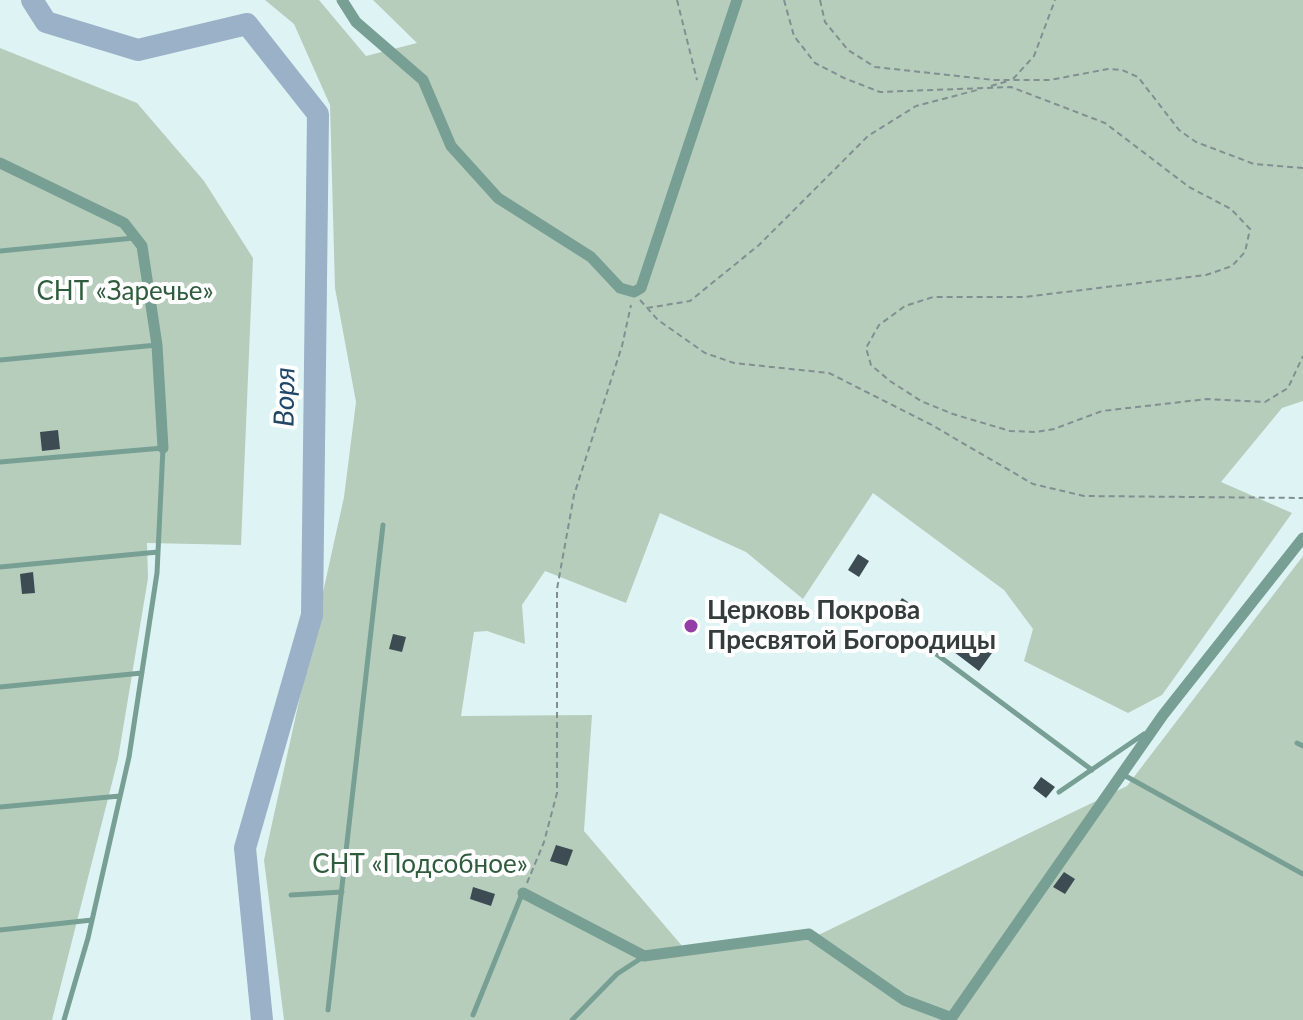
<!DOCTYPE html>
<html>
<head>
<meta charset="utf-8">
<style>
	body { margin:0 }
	canvas { display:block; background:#def3f4 }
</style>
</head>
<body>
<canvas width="1303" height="1020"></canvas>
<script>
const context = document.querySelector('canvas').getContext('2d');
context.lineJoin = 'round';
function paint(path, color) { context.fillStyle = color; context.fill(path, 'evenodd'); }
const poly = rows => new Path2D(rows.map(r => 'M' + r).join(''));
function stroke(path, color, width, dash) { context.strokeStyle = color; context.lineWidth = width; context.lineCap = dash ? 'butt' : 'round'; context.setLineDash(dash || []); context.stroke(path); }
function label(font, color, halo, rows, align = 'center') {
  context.font = font + ' Lato,sans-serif'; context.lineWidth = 8; context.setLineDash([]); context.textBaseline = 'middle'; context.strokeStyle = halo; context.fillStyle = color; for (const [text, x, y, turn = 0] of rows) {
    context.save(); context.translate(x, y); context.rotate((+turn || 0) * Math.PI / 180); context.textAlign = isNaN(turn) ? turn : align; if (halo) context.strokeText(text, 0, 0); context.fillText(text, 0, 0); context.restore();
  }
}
const green = poly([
	[265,0,319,0,366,56,417,43,373,0,1303,0,1303,401,1282,408,1221,482,1292,513,1162,695,1128,713,1024,661,1033,629,1004,590,873,493,803,599,746,552,660,513,626,603,545,571,522,605,525,644,487,631,474,632,461,716,592,715,584,831,683,947,808,940,1127,786,1303,556,1303,1020,284,1020,264,860,344,497,356,402,335,288,330,105,294,24],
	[0,48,137,103,204,181,253,258,241,545,147,543,148,578,118,759,52,1020,0,1020]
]);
const river = poly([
	[32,0,46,22,138,50,247,24,318,114,312,615,245,848,262,1020]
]);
const building = poly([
	[58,430,60,449,42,451,40,432],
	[858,554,869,561,859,577,848,570],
	[33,572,35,593,22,594,20,574],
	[902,598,918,609,910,621,894,611],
	[393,634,406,637,402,652,389,649],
	[968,634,992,653,979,671,954,652],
	[1041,777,1055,787,1046,798,1033,788],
	[556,845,573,850,567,866,550,861],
	[1064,872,1075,879,1065,894,1053,887],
	[473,887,495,894,491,906,470,899]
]);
const path = poly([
	[677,0,697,80],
	[784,0,794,36,815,63,844,78,880,92,1011,87,1105,123,1189,187,1231,209,1250,229,1245,252,1232,266,1206,275,1024,297,933,297,905,306,879,325,866,348,871,365,890,381,921,401,953,414,1010,431,1036,432,1054,429,1102,411,1207,399,1265,402,1288,388,1303,356],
	[820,0,825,22,848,50,875,67,994,80,1050,80,1108,69,1122,70,1138,77,1179,130,1196,142,1254,164,1303,168],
	[1013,79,1034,56,1055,0],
	[991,86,1008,81],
	[640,300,658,320,705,353,734,363,829,373,930,424,1033,484,1084,496,1303,498],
	[647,308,690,301,759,245,868,136,916,106,981,89],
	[527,883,544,842,557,793,557,589,574,495,622,346,631,305]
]);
const service = poly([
	[0,251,134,238],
	[0,360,157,345],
	[0,462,163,448,157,573,129,757,88,938,64,1020],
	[0,567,158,552],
	[912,636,1092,770],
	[0,687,142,673],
	[1297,743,1303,746],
	[1122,774,1303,874],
	[1059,792,1144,734],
	[0,807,120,796],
	[291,895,342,892],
	[0,930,92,920],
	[328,1010,383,525],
	[473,1015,522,894],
	[572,1020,617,974,643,957]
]);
const minor = poly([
	[342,0,356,22,423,80,451,146,498,198,591,257,620,288,634,292,641,288,737,0],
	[0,163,124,223,142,246,157,345,163,448],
	[523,893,644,956,809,934,904,1000,952,1018],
	[950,1020,1163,715,1303,538]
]);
const markers = [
	[691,626,8,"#943da9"]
];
const parkNames = [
	["СНТ «Заречье»",125,292],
	["СНТ «Подсобное»",420,865]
];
const poiNames = [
	["Церковь Покрова",707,611],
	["Пресвятой Богородицы",707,641]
];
const waterNames = [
	["Воря",285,397,-89]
];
paint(green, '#b7cdbc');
stroke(river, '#9ab1c8', 22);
paint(building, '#3c4c52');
stroke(path, '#828f90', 2, [6, 4]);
stroke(service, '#789f94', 5);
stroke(minor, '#789f94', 11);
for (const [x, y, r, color] of markers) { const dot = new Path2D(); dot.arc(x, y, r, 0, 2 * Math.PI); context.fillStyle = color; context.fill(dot); stroke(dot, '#fff', 3); }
label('26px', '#2f5c3d', '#fff', parkNames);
label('bold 26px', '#343c3c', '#fff', poiNames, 'left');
label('italic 28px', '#214768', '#fff', waterNames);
</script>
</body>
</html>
